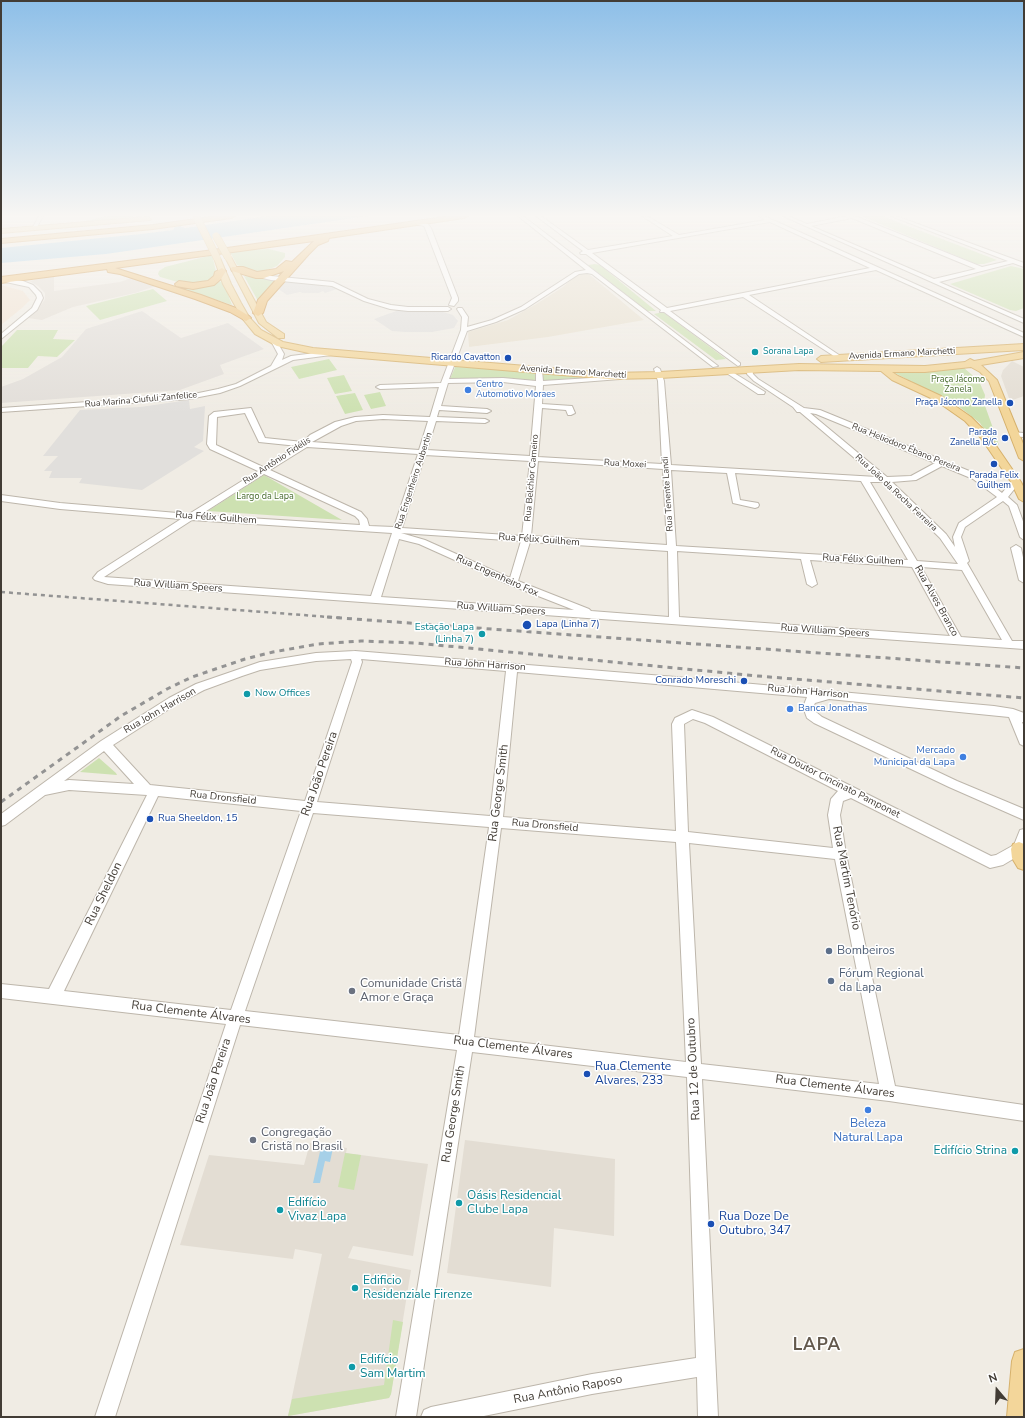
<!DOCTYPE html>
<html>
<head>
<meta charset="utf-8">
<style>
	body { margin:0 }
	#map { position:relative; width:1025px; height:1418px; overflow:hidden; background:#f0ece4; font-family:"Nunito Sans",sans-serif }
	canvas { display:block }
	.frame { position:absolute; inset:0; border:2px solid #423c35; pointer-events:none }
	.north { position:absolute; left:977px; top:1370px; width:40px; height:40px; -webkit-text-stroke:3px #fff; paint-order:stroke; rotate:341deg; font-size:11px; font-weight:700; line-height:16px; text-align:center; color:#423c35 }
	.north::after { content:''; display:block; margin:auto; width:14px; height:18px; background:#423c35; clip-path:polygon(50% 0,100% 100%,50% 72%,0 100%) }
</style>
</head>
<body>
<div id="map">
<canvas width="1025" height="1418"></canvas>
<div class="frame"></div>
<div class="north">N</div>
</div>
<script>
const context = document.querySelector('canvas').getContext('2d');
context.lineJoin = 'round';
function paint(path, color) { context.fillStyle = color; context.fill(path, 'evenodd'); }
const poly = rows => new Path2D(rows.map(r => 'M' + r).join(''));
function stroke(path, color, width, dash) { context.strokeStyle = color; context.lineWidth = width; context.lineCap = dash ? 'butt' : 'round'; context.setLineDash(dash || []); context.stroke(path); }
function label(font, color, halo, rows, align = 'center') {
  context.font = font + ' "Nunito Sans",sans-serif'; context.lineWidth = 3; context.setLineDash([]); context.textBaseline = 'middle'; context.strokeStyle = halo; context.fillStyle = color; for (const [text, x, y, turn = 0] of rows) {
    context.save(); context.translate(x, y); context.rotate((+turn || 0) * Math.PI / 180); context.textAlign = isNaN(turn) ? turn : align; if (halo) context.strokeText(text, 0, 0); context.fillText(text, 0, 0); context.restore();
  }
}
const residential = poly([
	[54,276,54,291,120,282,131,278,156,286,135,293,73,307,42,320,28,318,37,311,45,299,45,293,38,286,29,281],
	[1012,361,1024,367,1024,396,1010,401,1001,376,1003,370],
	[465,1140,615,1159,614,1236,554,1228,551,1287,447,1273],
	[310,1143,347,1148,346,1153,428,1164,413,1256,353,1246,348,1258,411,1270,391,1394,389,1398,288,1416,322,1254,295,1249,293,1259,180,1245,209,1155,304,1165]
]);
const commercial = poly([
	[1,285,23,291,30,300,22,308,1,325]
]);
const industrial = poly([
	[142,311,181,338,228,323,264,349,220,365,224,374,180,390,1,403,1,387,23,379,62,357,86,329]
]);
const education = poly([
	[583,272,590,275,644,320,548,337,469,347,468,332,508,320,538,303,563,287,577,274]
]);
const green = poly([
	[108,216,130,216,138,219,72,224],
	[868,216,882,216,997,260,984,264,976,264,863,217],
	[269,249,285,253,285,257,277,266,267,270,256,272,237,265,230,252,243,250],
	[212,255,217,275,205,283,181,283,160,277,158,274,159,271,165,267],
	[595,264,600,265,656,311,647,311,588,265],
	[1011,266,1024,269,1024,308,1016,311,1010,310,950,284],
	[244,276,277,280,258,301],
	[223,281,232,305,182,289,212,284],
	[153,289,167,301,100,320,86,306],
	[663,312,726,359,716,360,654,314],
	[17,330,58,330,53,339,75,340,57,357,38,356,28,368,1,368,1,347],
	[329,359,337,370,299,379,291,367],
	[456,365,536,372,538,375,536,381,450,379],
	[963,367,979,381,985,395,984,403,999,445,993,444,980,423,957,405,895,373],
	[542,373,585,377,543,381],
	[344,375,352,391,335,394,327,378],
	[380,392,386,406,371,409,364,395],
	[355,393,363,410,345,414,336,396],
	[264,475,342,520,208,511],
	[99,758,116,773,117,775,80,772],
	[345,1153,361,1155,354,1190,338,1187],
	[393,1320,403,1322,391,1394,389,1398,288,1416,292,1399,384,1385]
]);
const parking = poly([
	[286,281,322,283,322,285,327,287,331,286,337,289,325,293,323,291,319,293,303,293,300,292,287,295,277,288],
	[399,310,437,310,453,315,458,321,454,328,432,332,405,332,392,331,374,319],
	[189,400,190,409,205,406,203,441,194,447,204,451,142,490,79,483,82,478,49,478,52,471,44,471,58,456,43,456,80,410,140,407]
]);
const water = poly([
	[268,216,368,216,106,254,1,263,1,248,141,234,173,230,175,227,180,226,185,228],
	[321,1147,333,1148,330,1162,325,1161,320,1183,313,1183]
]);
const minor = poly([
	[39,216,43,216,37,227,33,227,39,216],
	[518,216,523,216,718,366,713,367,592,274,587,273,579,274,525,309,496,322,467,331,449,379,503,378,536,381,536,371,539,369,542,371,543,381,622,376,623,377,620,379,543,385,542,404,572,406,575,413,571,415,568,415,566,410,542,408,538,457,662,464,658,381,654,369,657,367,660,369,664,381,671,465,877,477,800,412,797,412,793,407,754,381,747,374,748,369,752,369,753,374,758,379,804,408,820,410,979,475,1002,493,1013,480,1019,480,1020,482,1008,497,1017,505,1024,524,1024,540,1020,537,1009,506,1003,501,965,527,961,537,969,561,967,563,1012,641,1024,641,1024,649,108,584,95,580,93,578,98,572,181,519,60,509,1,501,1,495,60,503,189,514,258,471,210,449,207,444,209,416,214,412,251,408,265,438,303,442,310,435,335,422,355,417,383,415,430,417,439,387,380,389,376,387,380,385,441,383,461,330,462,317,457,309,458,308,462,308,468,317,467,327,492,320,521,307,575,272,586,270,518,216],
	[503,382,536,386,530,456,427,450,436,421,485,423,489,421,485,419,437,417,439,410,487,413,491,411,487,409,441,406,448,383,503,382],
	[245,413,259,442,298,446,263,467,216,445,217,417,245,413],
	[810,413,816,414,935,463,911,476,887,477,810,413],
	[383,419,428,421,419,450,312,442,341,426,356,421,383,419],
	[307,447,418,454,394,527,369,526,367,519,361,512,270,470,307,447],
	[425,455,530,461,522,536,402,528,425,455],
	[538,461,663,469,667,545,531,536,538,461],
	[942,466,973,479,997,497,959,523,953,537,955,547,946,534,892,482,916,480,942,466],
	[671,470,727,473,733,503,755,508,758,507,759,505,758,503,740,500,735,473,861,481,908,560,676,546,671,470],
	[264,474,355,516,359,520,360,525,200,515,264,474],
	[870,482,883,482,940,538,958,564,917,561,870,482],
	[192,520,392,533,371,596,104,577,192,520],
	[401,533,521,541,510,578,425,540,401,533],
	[399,539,419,544,510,585,574,610,381,597,399,539],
	[530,542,668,551,669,617,591,611,589,609,518,581,530,542],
	[677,551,801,559,807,584,812,587,817,584,810,560,912,567,950,636,679,617,677,551],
	[921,567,962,570,1002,640,961,637,921,567],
	[536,216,541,216,588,250,673,236,642,216,647,216,679,235,765,220,759,216,764,216,1024,333,1024,337,876,270,749,295,842,357,842,359,840,360,743,297,670,311,740,363,740,365,738,366,664,312,660,312,661,310,586,254,581,254,580,253,583,251,536,216],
	[770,222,870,268,667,308,592,253,770,222],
	[783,216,788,216,807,224,848,216,855,216,982,267,1008,261,891,216,896,216,1024,263,1024,267,1013,263,939,282,1024,319,1024,323,783,216],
	[852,218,976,269,934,279,811,226,852,218],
	[416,221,428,224,431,228,458,298,458,301,454,306,449,305,452,298,425,228,424,226,414,224,413,223,416,221],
	[256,273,271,276,333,282,368,299,391,305,408,307,448,307,451,309,448,311,408,311,390,309,364,301,332,286,271,280,254,276,254,274,256,273],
	[1,279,23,281,33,285,41,293,43,298,37,310,1,339,1,334,32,308,37,298,36,295,29,287,1,281,1,279],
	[272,340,276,340,284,354,282,360,291,356,331,351,334,353,331,355,293,360,240,386,220,393,189,399,1,412,1,408,189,395,218,389,236,384,271,366,278,354,271,341,272,340],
	[727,369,729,370,765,392,764,394,758,394,725,372,725,370,727,369],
	[1011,432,1024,433,1024,437,1011,436,1011,432],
	[1016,545,1021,548,1024,562,1024,583,1019,580,1011,548,1016,545],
	[355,651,676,677,994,706,1013,709,1024,713,1024,722,1022,722,1024,727,1024,746,1020,744,1009,717,829,699,815,703,813,707,816,712,822,717,957,781,1024,809,1024,820,949,787,814,723,807,718,803,707,807,697,517,672,503,817,676,831,672,724,675,718,692,710,713,717,991,856,996,855,1014,845,1020,830,1024,829,1023,853,1003,865,990,868,851,798,843,801,840,815,846,854,895,1086,1024,1105,1024,1121,889,1101,702,1079,718,1417,698,1417,697,1377,592,1394,479,1417,421,1417,424,1410,431,1407,592,1374,696,1358,687,1077,472,1052,416,1417,396,1417,457,1050,240,1025,115,1417,95,1417,226,1024,1,998,1,984,49,989,147,795,69,790,45,795,5,825,1,826,1,814,101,741,169,698,196,684,260,662,316,653,355,651],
	[351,659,352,662,305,801,150,785,113,745,177,704,204,690,242,676,260,670,316,661,351,659],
	[361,659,506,671,490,816,317,802,362,662,361,659],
	[693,719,705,723,838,791,831,799,828,815,833,848,688,832,684,724,693,719],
	[104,751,134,784,69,780,64,781,104,751],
	[158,796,301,811,231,1010,64,991,158,796],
	[313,813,489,827,459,1035,245,1011,313,813],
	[501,828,676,842,686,1062,474,1037,501,828],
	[689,843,835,859,879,1084,701,1064,689,843]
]);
const major = poly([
	[148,217,151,219,150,220,1,233,1,229,148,217],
	[228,255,231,257,266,322,284,334,284,338,278,338,259,323,225,257,228,255],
	[217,256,220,258,231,284,241,303,249,317,261,330,283,342,313,348,609,373,660,372,799,364,925,366,965,362,970,359,974,361,1024,352,1024,358,981,365,997,380,1024,446,1024,461,1019,458,989,381,980,372,971,367,925,372,892,372,898,376,941,396,971,417,988,434,1021,482,1024,488,1024,502,1019,499,1011,482,981,438,965,421,935,400,892,380,881,371,799,370,660,378,609,379,313,354,277,346,255,334,242,318,223,284,214,258,217,256],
	[1024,344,1024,350,821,362,817,359,821,356,1024,344],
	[1019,842,1024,844,1024,870,1018,868,1012,858,1011,849,1013,844,1019,842],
	[1024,1349,1024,1417,1007,1417,1012,1361,1015,1352,1024,1349]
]);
const highway = poly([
	[218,216,235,216,231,218,153,229,1,243,1,239,153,225,218,216],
	[451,216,468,216,464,218,329,238,328,241,318,245,309,254,267,301,263,313,258,316,253,313,258,300,284,271,264,278,256,278,232,271,231,269,232,267,243,267,257,272,276,269,286,261,292,262,314,241,115,268,201,295,236,308,249,316,251,318,246,321,230,312,195,299,120,274,108,272,107,269,1,283,1,277,206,251,451,216],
	[222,268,226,271,221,279,214,285,193,289,176,286,175,284,179,281,193,283,208,281,214,276,215,272,222,268]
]);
const railFar1 = poly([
	[1,592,342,618]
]);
const rail = poly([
	[327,617,1024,668],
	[1,802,121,716,167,689,192,677,245,659,273,652,318,644,361,641,416,643,758,676,1024,698]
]);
const majorBridge = poly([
	[196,216,217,258],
	[216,236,228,257]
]);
const markers = [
	[755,352,4,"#0f9aa8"],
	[508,358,4,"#1a4fb4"],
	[468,390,4,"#3f7fe0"],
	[1010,403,4,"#1a4fb4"],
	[1005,438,4,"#1a4fb4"],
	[994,464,4,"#1a4fb4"],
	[527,625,5,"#1a4fb4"],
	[482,634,4,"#0f9aa8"],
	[744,681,4,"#1a4fb4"],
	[247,694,4,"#0f9aa8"],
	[790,709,4,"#3f7fe0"],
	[963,757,4,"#3f7fe0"],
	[150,819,4,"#1a4fb4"],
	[829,951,4,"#5c6f8a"],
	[831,981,4,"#5c6f8a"],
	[352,991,4,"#6b7280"],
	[587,1074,4,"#1a4fb4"],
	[868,1110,4,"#3f7fe0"],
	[253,1140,4,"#6b7280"],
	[1015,1151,4,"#0f9aa8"],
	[459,1203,4,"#0f9aa8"],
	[280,1210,4,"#0f9aa8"],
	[711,1224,4,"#1a4fb4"],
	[355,1288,4,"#0f9aa8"],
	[352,1367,4,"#0f9aa8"]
];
const farCulturenames = [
	["Sorana Lapa",763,352]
];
const farStreetnames = [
	["Avenida Ermano Marchetti",902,354,-3],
	["Avenida Ermano Marchetti",573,372,4],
	["Rua Marina Ciufuli Zanfelice",141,400,-5],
	["Rua Heliodoro Ébano Pereira",906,448,22],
	["Rua Antônio Fidélis",277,461,-33],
	["Rua Moxei",625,464,3],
	["Rua Belchior Carneiro",532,478,-85],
	["Rua Engenheiro Aubertin",414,481,-72],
	["Rua João da Rocha Ferreira",896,493,43],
	["Rua Tenente Landi",668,494,-94]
];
const farTransitnames = [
	["Ricardo Cavatton",500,358],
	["Praça Jácomo Zanella",1002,403],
	["Parada",997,433],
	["Zanella B/C",997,443],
	["Parada Felix",994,476,"center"],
	["Guilhem",994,486,"center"]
];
const farParknames = [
	["Praça Jácomo",958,380],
	["Zanela",958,390],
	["Largo da Lapa",265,497]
];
const farShopnames = [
	["Centro",476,385],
	["Automotivo Moraes",476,395]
];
const streetNames = [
	["Rua Félix Guilhem",216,518,4],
	["Rua Félix Guilhem",539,540,4],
	["Rua Félix Guilhem",863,560,3],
	["Rua Engenheiro Fox",497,576,24],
	["Rua William Speers",178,586,4],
	["Rua Alves Branco",936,601,61],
	["Rua William Speers",501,609,4],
	["Rua William Speers",825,631,4],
	["Rua John Harrison",485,665,4],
	["Rua John Harrison",808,692,5],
	["Rua John Harrison",160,711,-30],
	["Rua Doutor Cincinato Pamponet",835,783,27],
	["Rua Dronsfield",223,798,6],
	["Rua Dronsfield",545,826,5]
];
const transitNames = [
	["Lapa (Linha 7)",536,625],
	["Conrado Moreschi",736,681,"right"],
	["Rua Sheeldon, 15",158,819]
];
const cultureNames = [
	["Estação Lapa",474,628],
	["(Linha 7)",474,640],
	["Now Offices",255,694,"left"]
];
const shopNames = [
	["Banca Jonathas",798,709],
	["Mercado",955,751,"right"],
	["Municipal da Lapa",955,763,"right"]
];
const nearStreetnames = [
	["Rua João Pereira",320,774,-71],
	["Rua George Smith",499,793,-83],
	["Rua Martim Tenório",846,878,79],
	["Rua Sheldon",104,894,-64],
	["Rua Clemente Álvares",191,1013,7],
	["Rua Clemente Álvares",513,1048,7],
	["Rua 12 de Outubro",694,1069,-93],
	["Rua João Pereira",214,1081,-72],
	["Rua Clemente Álvares",835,1087,7],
	["Rua George Smith",454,1114,-81],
	["Rua Antônio Raposo",568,1390,-11]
];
const nearServicenames = [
	["Bombeiros",837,951],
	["Fórum Regional",839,974],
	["da Lapa",839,988]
];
const nearWorshipnames = [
	["Comunidade Cristã",360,984],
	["Amor e Graça",360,998],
	["Congregação",261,1133],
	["Cristã no Brasil",261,1147]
];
const nearTransitnames = [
	["Rua Clemente",595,1067],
	["Alvares, 233",595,1081],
	["Rua Doze De",719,1217],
	["Outubro, 347",719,1231]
];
const nearShopnames = [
	["Beleza",868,1124],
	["Natural Lapa",868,1138]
];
const nearCulturenames = [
	["Edifício Strina",1007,1151,"right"],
	["Oásis Residencial",467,1196],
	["Clube Lapa",467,1210],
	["Edifício",288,1203],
	["Vivaz Lapa",288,1217],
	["Edificio",363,1281],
	["Residenziale Firenze",363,1295],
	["Edifício",360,1360],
	["Sam Martim",360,1374]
];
const nearDistrictnames = [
	["LAPA",817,1346]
];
paint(residential, '#e3ddd3');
paint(commercial, '#f1e2d1');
paint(industrial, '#e2ded9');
paint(education, '#e8e0cf');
paint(green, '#cde1b1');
paint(parking, '#e1dfdc');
paint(water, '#a6d0e8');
stroke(minor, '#bdb6ab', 2);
stroke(major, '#d6b16c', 2);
stroke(highway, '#cc9342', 2);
paint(minor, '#fff');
paint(major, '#f3d69a');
paint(highway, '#efbf71');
stroke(railFar1, '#939393', 2.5, [4, 4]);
stroke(rail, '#939393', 3, [5, 5]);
stroke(majorBridge, '#d6b16c', 8, []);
stroke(majorBridge, '#f3d69a', 7);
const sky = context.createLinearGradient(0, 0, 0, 414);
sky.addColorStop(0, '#8dbfe8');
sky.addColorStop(0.52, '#f8f6f3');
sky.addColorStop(1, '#f8f6f300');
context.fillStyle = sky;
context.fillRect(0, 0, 1025, 414);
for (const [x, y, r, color] of markers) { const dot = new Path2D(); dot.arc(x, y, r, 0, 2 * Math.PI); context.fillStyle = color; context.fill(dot); stroke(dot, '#fff', 1.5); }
label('9px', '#0d838f', '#fff', farCulturenames, 'left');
label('9px', '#423c35', '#fff', farStreetnames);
label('9px', '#164399', '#fff', farTransitnames, 'right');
label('9px', '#496d2f', '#fff', farParknames);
label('9px', '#366cbe', '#fff', farShopnames, 'left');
label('10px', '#423c35', '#fff', streetNames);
label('10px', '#164399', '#fff', transitNames, 'left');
label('10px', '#0d838f', '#fff', cultureNames, 'right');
label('10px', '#366cbe', '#fff', shopNames, 'left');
label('12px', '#423c35', '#fff', nearStreetnames);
label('12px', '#4e5e75', '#fff', nearServicenames, 'left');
label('12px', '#5b616d', '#fff', nearWorshipnames, 'left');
label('12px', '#164399', '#fff', nearTransitnames, 'left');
label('12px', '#366cbe', '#fff', nearShopnames);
label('12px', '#0d838f', '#fff', nearCulturenames, 'left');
context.letterSpacing = '1px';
label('bold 17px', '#63594d', '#fff', nearDistrictnames);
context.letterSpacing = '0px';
</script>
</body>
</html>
